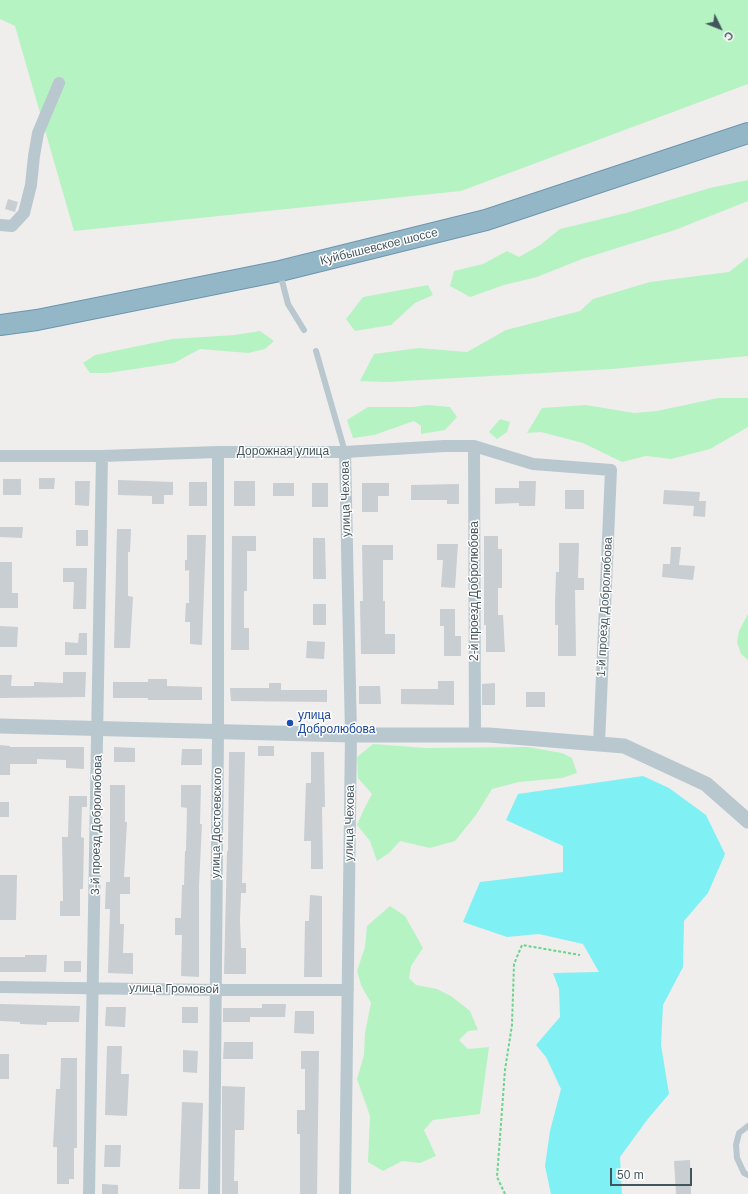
<!DOCTYPE html>
<html>
<head>
<meta charset="utf-8">
<style>
	body { margin:0 }
	#map { position:relative; width:748px; height:1194px; overflow:hidden; background:#f0eded; font-family:Helvetica,sans-serif }
	canvas { display:block }
	.north { position:absolute; left:700px; top:8px; width:40px; height:40px; -webkit-text-stroke:3px #fff; paint-order:stroke; rotate:133deg; font-size:11px; font-weight:700; line-height:16px; text-align:center; color:#43555c }
	.north::after { content:''; display:block; margin:auto; width:14px; height:18px; background:#43555c; clip-path:polygon(50% 0,100% 100%,50% 72%,0 100%) }
	.scale { position:absolute; left:610px; top:1168px; width:82px; height:18px; box-sizing:border-box; border:2px solid #43555c; border-top:0; padding-left:5px; font-size:12px; line-height:14px; white-space:nowrap; color:#43555c; -webkit-text-stroke:3px #fff; paint-order:stroke }
</style>
</head>
<body>
<div id="map">
<canvas width="748" height="1194"></canvas>
<div class="north">С</div>
<div class="scale">50 m</div>
</div>
<script>
const context = document.querySelector('canvas').getContext('2d');
context.lineJoin = 'round';
function paint(path, color) { context.fillStyle = color; context.fill(path, 'evenodd'); }
const poly = rows => new Path2D(rows.map(r => 'M' + r).join(''));
function stroke(path, color, width, dash) { context.strokeStyle = color; context.lineWidth = width; context.lineCap = dash ? 'butt' : 'round'; context.setLineDash(dash || []); context.stroke(path); }
function label(font, color, halo, rows, align = 'center') {
  context.font = font + ' Helvetica,sans-serif'; context.lineWidth = 3; context.setLineDash([]); context.textBaseline = 'middle'; context.strokeStyle = halo; context.fillStyle = color; for (const [text, x, y, turn = 0] of rows) {
    context.save(); context.translate(x, y); context.rotate((+turn || 0) * Math.PI / 180); context.textAlign = isNaN(turn) ? turn : align; if (halo) context.strokeText(text, 0, 0); context.fillText(text, 0, 0); context.restore();
  }
}
const green = poly([
	[0,0,748,0,748,84,461,191,74,231,15,26,0,19],
	[748,180,748,201,675,230,582,259,537,277,504,285,470,297,450,286,454,271,483,264,507,251,519,257,540,245,560,229,626,213,710,188],
	[748,257,748,356,612,369,387,382,360,381,374,354,419,348,467,352,506,330,580,311,593,299,650,282,729,272],
	[428,285,433,295,415,303,391,325,355,331,346,319,363,297],
	[260,331,274,341,265,349,248,353,200,349,174,363,108,373,90,373,83,363,95,355,172,339,235,335],
	[718,398,748,398,748,427,710,449,671,459,646,456,622,462,583,443,541,432,527,433,542,408,586,405,634,413,657,411],
	[428,405,450,407,457,417,445,430,421,434,421,426,414,421,374,435,353,438,347,420,368,407,413,407],
	[500,419,510,422,507,432,497,439,489,432],
	[748,614,748,660,741,654,737,642,739,631],
	[373,744,426,748,528,747,562,753,572,758,577,773,562,778,519,782,492,789,476,815,455,841,430,848,400,841,389,853,377,861,370,841,357,825,364,809,372,794,358,778,357,757],
	[390,906,405,916,423,948,411,966,409,978,416,985,437,989,451,996,470,1011,478,1030,468,1031,459,1040,468,1049,489,1047,480,1114,433,1120,424,1130,436,1156,420,1163,402,1161,383,1171,368,1162,370,1116,357,1079,364,1055,365,1033,371,1003,361,985,357,971,365,947,367,926]
]);
const water = poly([
	[643,776,669,788,706,815,725,854,708,893,684,921,683,967,663,1005,661,1045,669,1094,647,1120,620,1157,622,1194,551,1194,545,1166,550,1131,561,1089,546,1057,536,1045,560,1017,559,989,553,973,599,972,583,944,539,934,507,937,463,922,480,882,563,872,563,846,506,820,518,794]
]);
const building = poly([
	[8,199,18,202,15,212,5,209],
	[39,478,55,478,54,489,39,489],
	[3,479,21,479,21,495,3,495],
	[118,480,173,482,173,495,164,495,164,504,152,504,152,496,118,495],
	[75,481,90,481,89,506,75,505],
	[234,481,255,481,255,506,234,506],
	[519,481,536,481,535,506,519,506,519,503,495,504,495,488,519,488],
	[189,482,207,482,207,506,189,506],
	[273,483,294,483,294,496,273,496],
	[312,483,328,483,328,507,312,507],
	[362,483,389,483,389,496,378,496,378,512,362,512],
	[459,484,459,504,447,504,447,500,411,500,411,485],
	[565,490,584,490,584,509,565,509],
	[664,490,700,492,699,501,706,501,705,517,693,516,694,506,663,504],
	[0,527,23,527,22,538,0,537],
	[117,529,131,529,130,552,128,552,128,596,133,597,130,648,114,648],
	[76,530,88,530,88,546,76,546],
	[187,535,206,535,202,645,190,644,190,622,185,622,186,603,189,603,189,570,185,571,185,560,187,560],
	[232,536,256,536,256,551,247,551,247,591,244,591,244,628,249,628,249,650,231,650],
	[484,536,498,536,498,549,502,549,502,588,498,588,498,615,503,615,505,652,486,652,486,625,484,625],
	[313,538,325,538,326,579,313,579],
	[559,543,579,543,578,578,584,578,584,590,575,590,576,656,558,656,558,625,555,625,555,604,556,572,559,572],
	[437,544,458,544,455,588,441,587,443,560,437,560],
	[362,545,393,545,393,560,383,560,383,601,385,601,385,634,395,634,395,654,361,654,360,601,363,601],
	[671,547,681,547,679,565,695,566,693,580,662,577,663,564,670,564],
	[0,562,12,562,12,593,18,593,18,608,0,608],
	[63,568,87,568,86,609,73,609,74,582,63,582],
	[313,604,326,604,326,625,313,625],
	[440,609,455,609,455,636,461,636,461,656,444,656,444,626,440,626],
	[0,626,18,627,17,647,0,647],
	[79,633,87,633,87,655,65,655,65,642,78,643],
	[307,641,325,642,324,659,306,658],
	[63,672,86,672,85,697,0,698,0,675,12,675,11,686,34,686,34,682,63,683],
	[148,679,167,679,167,686,202,687,202,700,148,700,148,698,113,698,113,682,148,682],
	[438,681,454,681,454,705,401,704,401,689,438,689],
	[269,683,281,683,281,690,327,690,327,702,231,701,230,688,269,688],
	[495,683,495,705,482,705,482,684],
	[359,686,380,686,381,704,359,704],
	[526,692,545,692,545,707,526,707],
	[0,745,10,746,10,747,84,747,84,769,66,768,66,760,37,759,37,764,10,764,10,775,0,775],
	[258,746,274,746,274,756,258,756],
	[114,747,135,748,135,762,114,762],
	[182,749,202,749,202,765,181,765],
	[229,752,245,752,242,883,246,883,246,893,241,893,240,920,241,948,246,948,246,974,224,974,227,851,228,851],
	[311,752,324,752,325,807,322,807,323,869,311,869,311,841,304,841,306,783,311,783],
	[110,785,125,785,125,822,127,822,124,877,130,877,130,894,120,894,120,924,124,924,123,953,133,953,133,974,108,973,110,909,105,909,106,882,110,882],
	[181,785,201,785,200,824,202,824,199,885,199,977,181,976,182,935,175,935,175,918,181,918,182,885,184,885,185,851,186,851,187,808,181,807],
	[69,796,87,796,87,807,82,807,81,837,84,838,83,889,80,889,80,916,60,916,60,901,63,901,62,837,68,837],
	[0,802,9,802,9,817,0,817],
	[0,875,17,875,16,920,0,920],
	[310,895,322,896,322,977,304,977,305,921,309,921],
	[25,955,47,955,46,972,0,972,0,957,25,957],
	[64,961,81,961,81,972,64,972],
	[0,1004,80,1006,79,1022,47,1022,47,1025,20,1024,20,1022,0,1021],
	[262,1004,286,1004,285,1017,250,1017,250,1022,223,1022,223,1008,262,1008],
	[106,1007,126,1007,125,1027,105,1026],
	[182,1007,198,1007,198,1023,182,1023],
	[295,1011,314,1011,314,1034,294,1033],
	[224,1042,253,1042,253,1059,223,1059],
	[107,1046,122,1046,121,1074,129,1074,127,1116,105,1115],
	[183,1050,198,1051,197,1073,183,1072],
	[301,1051,319,1051,317,1194,300,1194,300,1134,297,1134,297,1110,305,1110,305,1069,301,1069],
	[0,1054,9,1054,9,1079,0,1079],
	[61,1058,77,1058,77,1148,74,1148,74,1179,69,1179,69,1184,57,1184,57,1147,53,1147,56,1089,60,1089],
	[222,1086,245,1087,244,1130,235,1130,234,1181,238,1181,238,1194,222,1194],
	[182,1102,203,1103,200,1189,179,1189],
	[105,1145,121,1145,120,1167,104,1167],
	[690,1160,691,1194,676,1194,674,1161],
	[102,1184,118,1185,118,1194,102,1194]
]);
const path = poly([
	[505,1194,497,1177,505,1070,512,1025,514,964,522,945,580,955]
]);
const service = poly([
	[280,273,288,304,304,330],
	[316,351,345,452],
	[748,1126,739,1133,736,1145,737,1158,744,1173,748,1175]
]);
const minor = poly([
	[0,225,12,226,24,213,31,185,34,156,38,133,59,83],
	[474,446,475,735],
	[345,452,351,735,345,1194],
	[0,456,102,456,218,452,345,452,444,446,474,446,533,464,611,470,599,744],
	[0,987,216,990,348,990],
	[89,1194,102,456],
	[214,1194,218,732,218,452]
]);
const tertiary = poly([
	[0,726,351,735,489,735,624,746,706,784,748,821]
]);
const trunk = poly([
	[0,325,37,320,280,271,486,220,748,133]
]);
const markers = [
	[290,723,4,"#1a4fb4"]
];
const streetNames = [
	["Куйбышевское шоссе",379,247,-14],
	["Дорожная улица",283,452],
	["улица Чехова",346,499,-91],
	["2-й проезд Добролюбова",475,591,-90],
	["1-й проезд Добролюбова",605,607,-87],
	["улица Достоевского",217,823,-89],
	["улица Чехова",350,823,-89],
	["3-й проезд Добролюбова",97,825,-89],
	["улица Громовой",174,989,1]
];
const transitNames = [
	["улица",298,716],
	["Добролюбова",298,730]
];
paint(green, '#b6f3c3');
paint(water, '#7ff0f4');
paint(building, '#c8ced2');
stroke(trunk, '#6b96ad', 22);
stroke(path, '#6bd48e', 2, [3, 2]);
stroke(service, '#b9c8ce', 6);
stroke(minor, '#b9c8ce', 12);
stroke(tertiary, '#b9c8ce', 15);
stroke(trunk, '#94b7c8', 20);
for (const [x, y, r, color] of markers) { const dot = new Path2D(); dot.arc(x, y, r, 0, 2 * Math.PI); context.fillStyle = color; context.fill(dot); stroke(dot, '#fff', 1.5); }
label('12px', '#43555c', '#fff', streetNames);
label('12px', '#164399', '#fff', transitNames, 'left');
</script>
</body>
</html>
